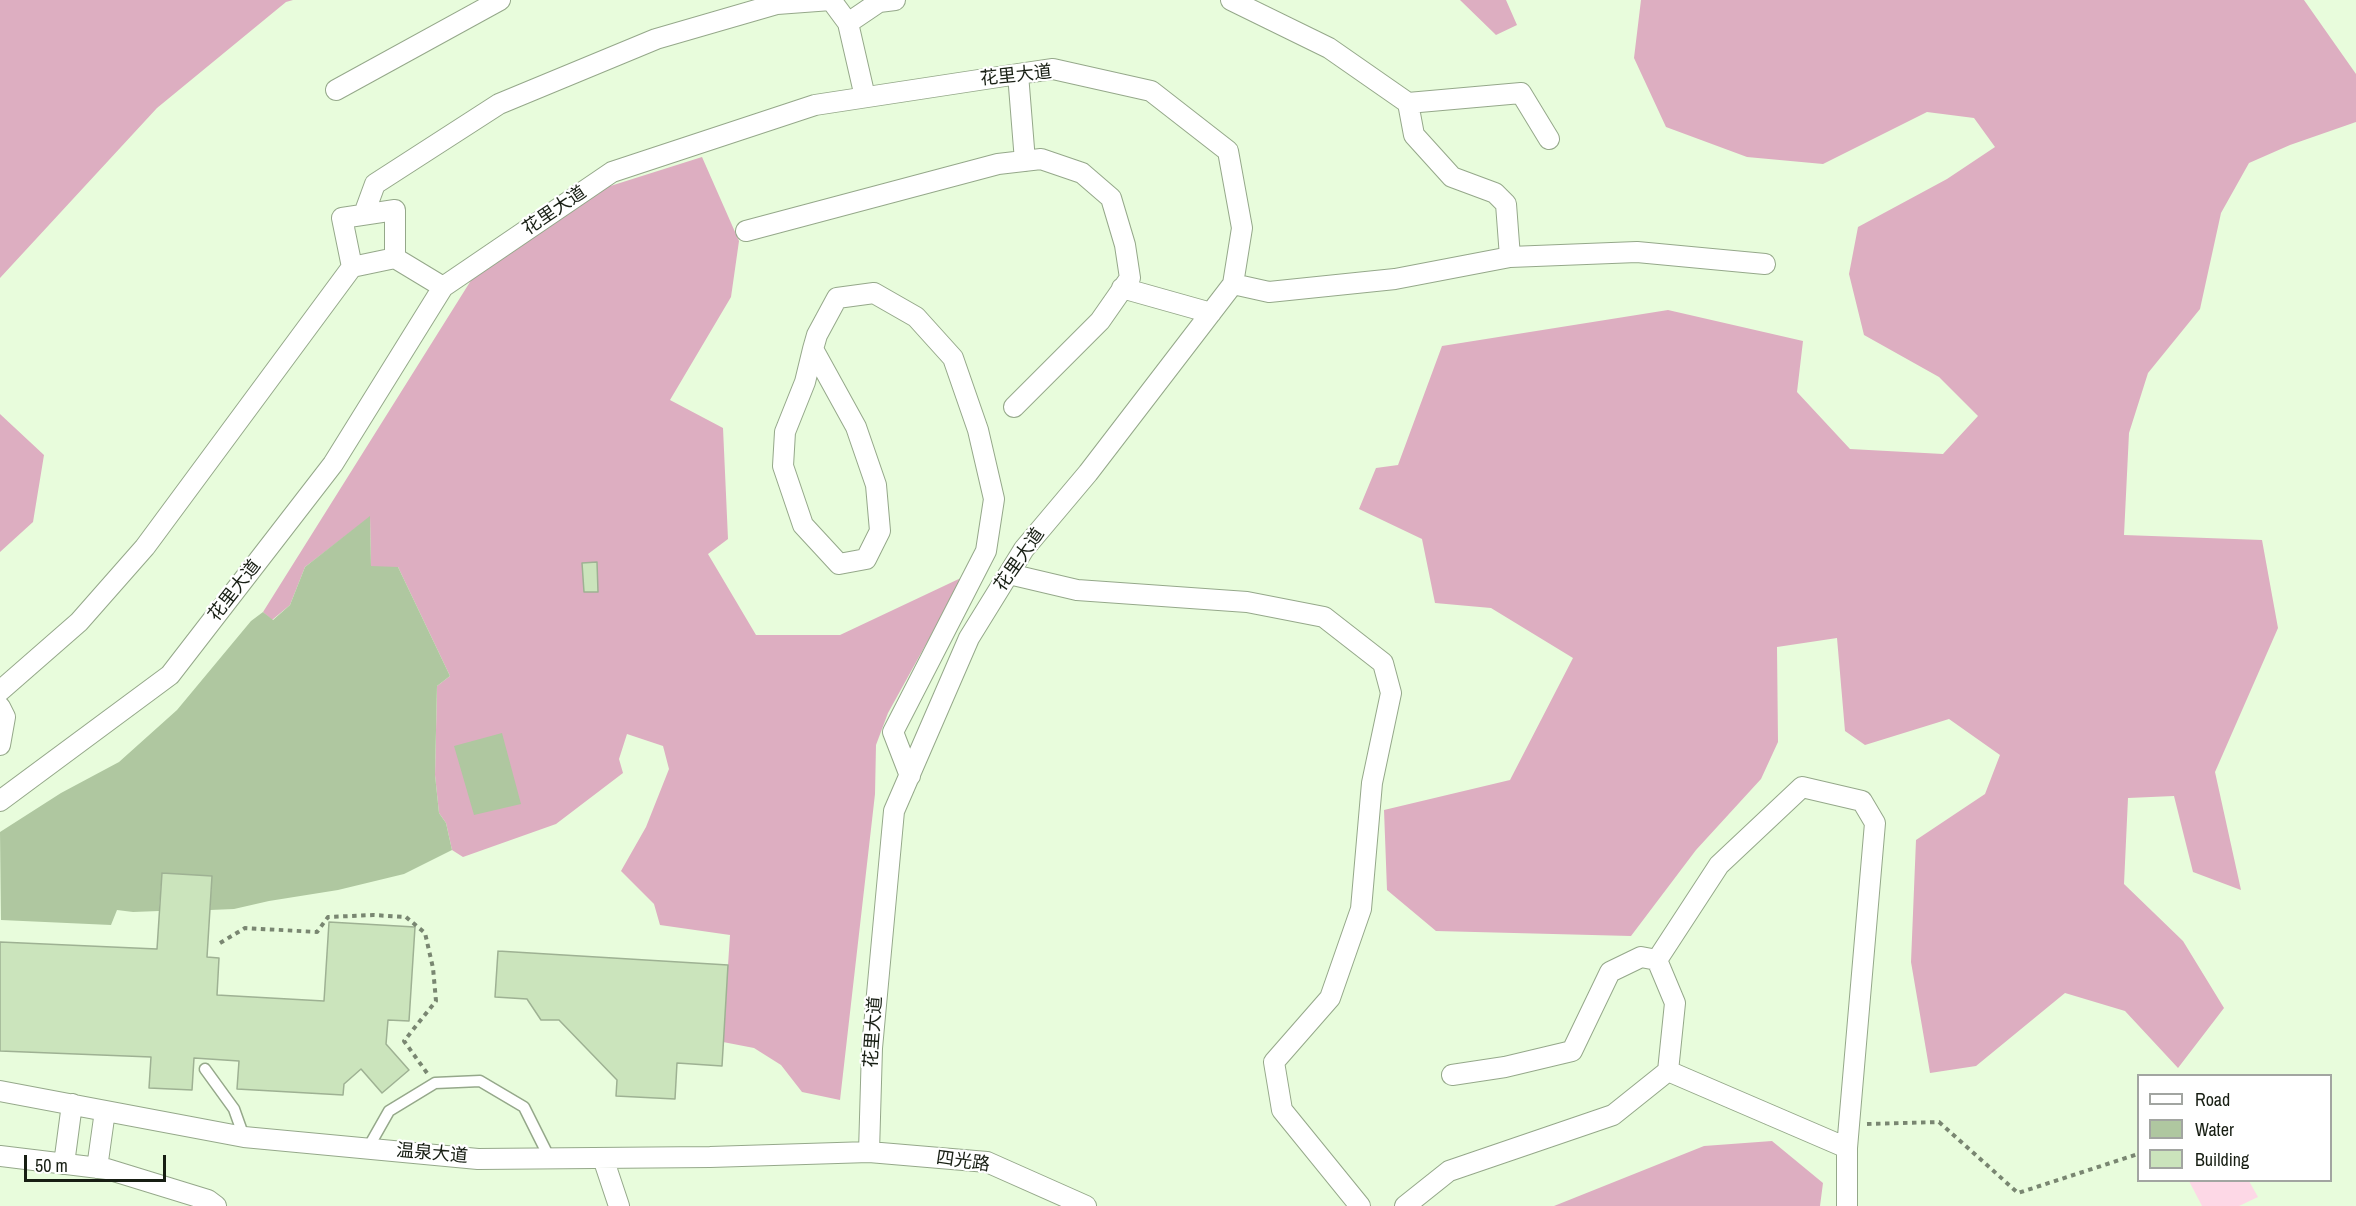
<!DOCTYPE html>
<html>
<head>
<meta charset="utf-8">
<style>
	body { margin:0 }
	#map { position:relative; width:2356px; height:1206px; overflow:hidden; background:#e8fcdc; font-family:"Archivo Narrow",sans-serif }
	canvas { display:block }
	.legend { position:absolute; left:2137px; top:1074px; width:195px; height:108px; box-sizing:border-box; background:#fff; border:2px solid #a2a5a1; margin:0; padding:8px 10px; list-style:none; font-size:18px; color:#171e13 }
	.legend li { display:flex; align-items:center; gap:12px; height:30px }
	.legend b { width:30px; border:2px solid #a2a5a1 }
	.scale { position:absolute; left:24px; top:1155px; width:142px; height:27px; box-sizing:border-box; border:3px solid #171e13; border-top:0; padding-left:8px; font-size:18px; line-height:21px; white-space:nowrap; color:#171e13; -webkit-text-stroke:4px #fff; paint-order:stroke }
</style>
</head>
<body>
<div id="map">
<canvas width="2356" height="1206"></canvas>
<ul class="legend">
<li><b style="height:8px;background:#fff"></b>Road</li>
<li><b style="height:16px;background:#afc7a0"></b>Water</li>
<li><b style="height:16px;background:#cbe4bc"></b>Building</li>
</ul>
<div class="scale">50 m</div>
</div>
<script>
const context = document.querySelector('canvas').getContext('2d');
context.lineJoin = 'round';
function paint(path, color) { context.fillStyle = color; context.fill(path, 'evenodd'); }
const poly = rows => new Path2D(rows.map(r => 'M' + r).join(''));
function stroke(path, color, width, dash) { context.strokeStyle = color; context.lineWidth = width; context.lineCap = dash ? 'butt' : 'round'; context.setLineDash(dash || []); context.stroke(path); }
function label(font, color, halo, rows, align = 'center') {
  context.font = font + ' "Archivo Narrow","Noto Sans SC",sans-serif'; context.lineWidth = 4.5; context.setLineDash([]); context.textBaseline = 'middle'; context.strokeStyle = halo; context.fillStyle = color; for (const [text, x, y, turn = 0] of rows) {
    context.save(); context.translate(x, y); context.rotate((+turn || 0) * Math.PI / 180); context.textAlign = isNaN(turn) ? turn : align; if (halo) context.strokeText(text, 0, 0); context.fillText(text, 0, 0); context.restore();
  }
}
const green = poly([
	[2189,1181,2249,1181,2258,1197,2239,1206,2202,1206]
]);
const forest = poly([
	[0,0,293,0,286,2,157,108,0,278],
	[1460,0,1506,0,1517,25,1496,35],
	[1641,0,2304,0,2356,74,2356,122,2290,145,2249,163,2221,213,2200,309,2148,373,2129,433,2124,535,2262,540,2278,628,2215,772,2241,890,2193,872,2174,796,2128,798,2124,884,2183,941,2224,1008,2178,1068,2125,1011,2065,993,1976,1066,1930,1073,1911,962,1916,840,1985,794,2000,755,1949,719,1865,745,1845,731,1837,638,1777,647,1778,742,1761,779,1696,850,1631,936,1436,931,1387,890,1384,810,1510,780,1573,658,1491,608,1435,603,1422,539,1359,509,1376,468,1398,465,1442,346,1668,310,1803,341,1797,392,1850,449,1943,454,1978,416,1939,377,1864,335,1849,274,1858,227,1947,179,1995,147,1974,118,1927,112,1823,164,1747,157,1666,127,1634,58],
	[702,157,739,241,731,297,670,400,723,428,728,539,708,554,756,635,840,635,963,577,888,713,876,745,875,794,840,1100,802,1092,781,1065,754,1048,723,1042,730,935,660,925,654,904,621,871,646,827,669,769,663,746,627,734,619,759,623,773,556,824,463,857,452,850,446,823,439,813,435,775,437,686,450,676,398,567,371,567,370,517,305,567,290,605,272,620,263,612,475,274,604,188],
	[0,414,44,455,33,522,0,552],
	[1772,1141,1823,1183,1820,1206,1554,1206,1704,1146]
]);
const water = poly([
	[370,516,371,566,398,567,450,676,437,686,435,775,439,813,446,823,452,850,404,874,338,890,269,901,234,909,210,910,212,876,162,873,159,911,133,912,117,910,111,925,1,920,0,832,61,793,119,762,177,710,251,621,263,612,273,620,290,605,305,567],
	[502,733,521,804,474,815,454,746]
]);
const building = poly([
	[597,562,598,592,584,592,582,563,597,562],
	[162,873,212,876,207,957,219,958,217,995,324,1001,329,922,415,927,409,1021,388,1020,386,1044,409,1070,382,1093,361,1069,344,1084,343,1095,237,1089,239,1061,194,1058,192,1090,149,1088,151,1057,0,1051,0,942,157,949,162,873],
	[498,951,728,965,722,1066,677,1063,675,1099,616,1096,617,1080,559,1020,541,1020,527,999,495,997,498,951]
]);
const path = poly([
	[220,943,245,928,317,932,328,917,373,915,406,917,425,933,433,968,436,1001,404,1041,427,1073],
	[1867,1124,1939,1122,2018,1193,2138,1154]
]);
const service = poly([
	[205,1069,234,1109,244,1137],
	[368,1148,389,1111,435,1083,480,1081,524,1107,550,1159]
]);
const minor = poly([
	[1231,0,1329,48,1408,103,1414,135,1452,177,1495,193,1506,204,1510,257],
	[848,23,879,2,895,0],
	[1018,74,1025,161],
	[336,90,500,0],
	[1408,103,1521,93,1549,139],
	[364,214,375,184,499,104,656,39,777,4,831,0,848,23,865,97],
	[746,231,998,164,1041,159,1082,173,1111,198,1125,245,1130,278,1100,321,1014,407],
	[395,258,443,287],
	[1233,284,1269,292,1395,279,1510,257,1637,252,1765,264],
	[1122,288,1211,313],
	[813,349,856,427,876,485,880,531,866,559,839,564,803,525,783,466,785,432,805,382,813,349,817,335,837,298,874,293,916,317,953,358,978,430,994,499,986,551,893,732,910,776],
	[1009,574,1077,590,1247,602,1324,617,1383,663,1391,693,1372,783,1361,909,1330,998,1274,1062,1282,1110,1360,1206],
	[0,691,79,622,145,547,352,267,395,258,395,210,342,218,352,267],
	[0,707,5,717,0,745],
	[0,801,170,675,333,464,443,287,612,172,815,105,1018,74,1053,69,1151,91,1228,151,1242,228,1233,284,1088,473,1024,549,969,638,894,811,872,1048,869,1152],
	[1657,960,1719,865,1802,787,1862,801,1875,823,1847,1148,1847,1206],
	[1452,1075,1505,1067,1572,1051,1610,972,1641,957,1657,960,1675,1003,1668,1071],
	[0,1091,244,1137,478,1159,710,1157,869,1152,987,1162,1086,1206],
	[0,1156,107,1169,208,1200,216,1206],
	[603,1158,619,1206],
	[64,1164,72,1104],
	[97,1168,105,1111],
	[1405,1206,1449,1171,1613,1115,1668,1071,1847,1148]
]);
const streetNames = [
	["花里大道",1016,76,-6],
	["花里大道",555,211,-34],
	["花里大道",1020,560,-55],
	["花里大道",235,591,-52],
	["花里大道",874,1032,-86],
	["温泉大道",432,1154,5],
	["四光路",963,1162,8]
];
paint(green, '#fdd8e6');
paint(forest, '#ddaec1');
paint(water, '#afc7a0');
paint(building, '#cbe4bc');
stroke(building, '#9eb193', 1.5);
stroke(service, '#95a88a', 13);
stroke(minor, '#95a88a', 22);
stroke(path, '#798671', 4, [4.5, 4.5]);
stroke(service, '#fff', 10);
stroke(minor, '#fff', 20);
label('18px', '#171e13', '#fff', streetNames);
</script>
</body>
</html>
